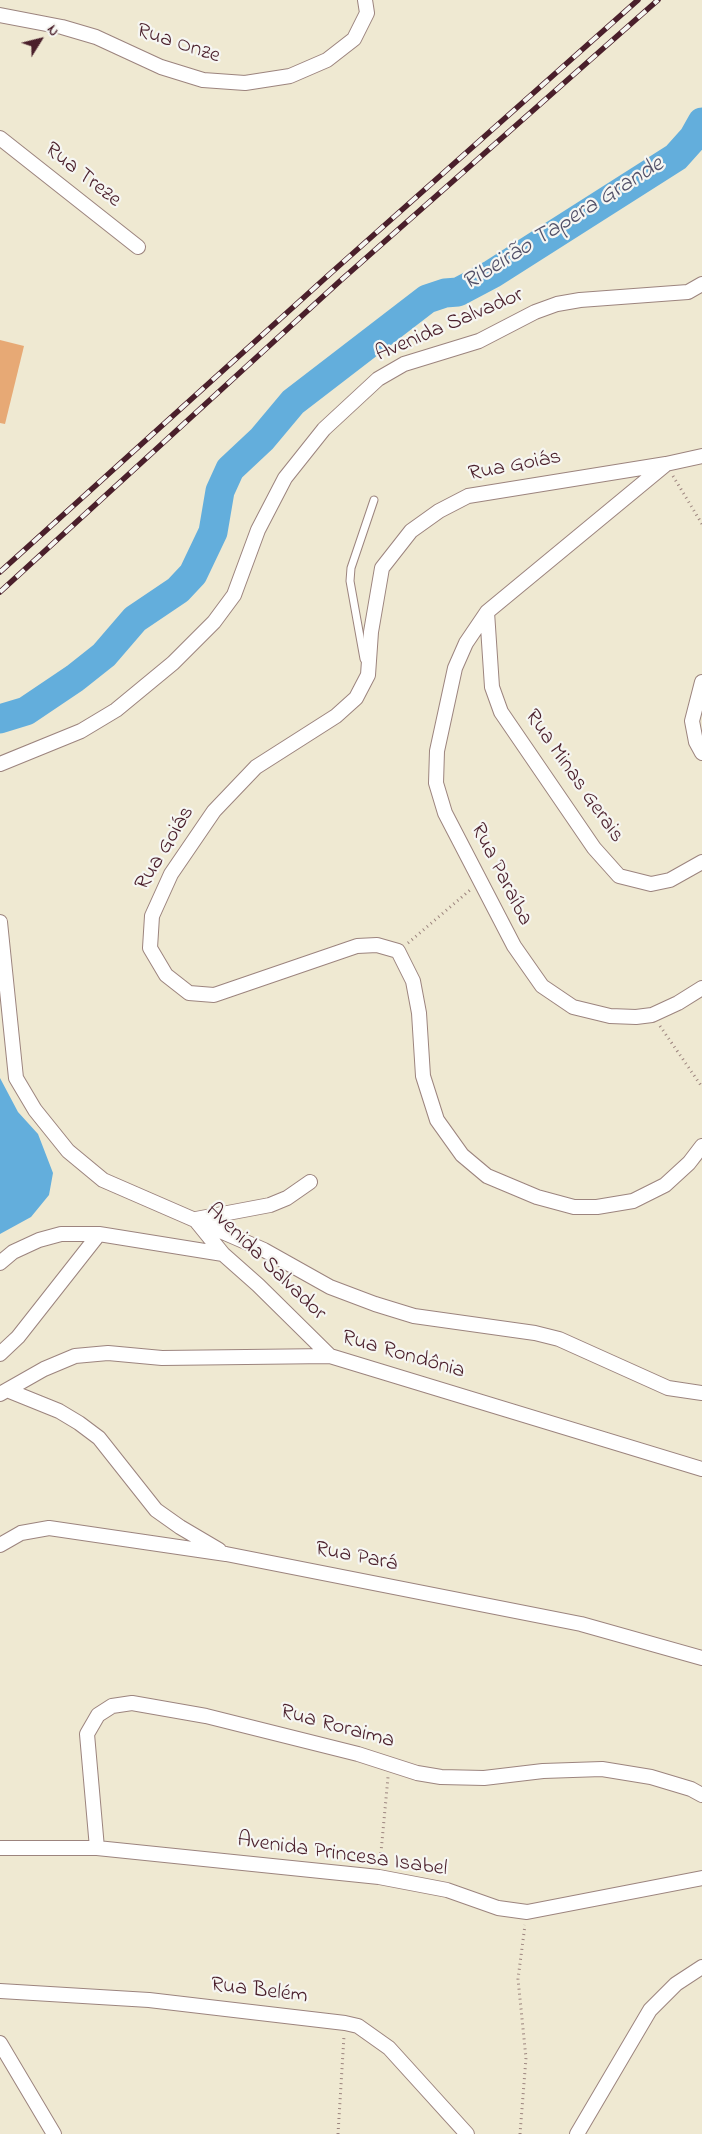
<!DOCTYPE html>
<html>
<head>
<meta charset="utf-8">
<style>
	body { margin:0 }
	#map { position:relative; width:702px; height:2134px; overflow:hidden; background:#efe9d2; font-family:"Indie Flower",sans-serif }
	canvas { display:block }
	.north { position:absolute; left:15px; top:15px; width:50px; height:50px; -webkit-text-stroke:4px #f6f6f2; paint-order:stroke; rotate:54deg; font-size:14px; font-weight:700; line-height:20px; text-align:center; color:#4a1f2b }
	.north::after { content:''; display:block; margin:auto; width:18px; height:22px; background:#4a1f2b; clip-path:polygon(50% 0,100% 100%,50% 72%,0 100%) }
</style>
</head>
<body>
<div id="map">
<canvas width="702" height="2134"></canvas>
<div class="north">N</div>
</div>
<script>
const context = document.querySelector('canvas').getContext('2d');
context.lineJoin = 'round';
function paint(path, color) { context.fillStyle = color; context.fill(path, 'evenodd'); }
const poly = rows => new Path2D(rows.map(r => 'M' + r).join(''));
function stroke(path, color, width, dash) { context.strokeStyle = color; context.lineWidth = width; context.lineCap = dash ? 'butt' : 'round'; context.setLineDash(dash || []); context.stroke(path); }
function label(font, color, halo, rows, align = 'center') {
  context.font = font + ' "Indie Flower",sans-serif'; context.lineWidth = 4.5; context.setLineDash([]); context.textBaseline = 'middle'; context.strokeStyle = halo; context.fillStyle = color; for (const [text, x, y, turn = 0] of rows) {
    context.save(); context.translate(x, y); context.rotate((+turn || 0) * Math.PI / 180); context.textAlign = isNaN(turn) ? turn : align; if (halo) context.strokeText(text, 0, 0); context.fillText(text, 0, 0); context.restore();
  }
}
const water = poly([
	[0,1078,18,1112,38,1134,53,1173,49,1195,31,1217,0,1234]
]);
const river = poly([
	[0,719,26,711,75,678,104,655,135,619,178,590,193,574,213,532,220,491,230,469,262,439,293,402,427,299,445,293,458,292,492,274,676,157,693,138,702,122]
]);
const building = poly([
	[0,340,24,346,5,424,0,423]
]);
const path = poly([
	[673,476,702,524],
	[408,943,470,890],
	[660,1026,702,1087],
	[380,1863,388,1777],
	[338,2134,344,2036],
	[520,2134,526,2058,518,1979,525,1925]
]);
const lane = poly([
	[364,659,350,581,351,568,374,500]
]);
const street = poly([
	[0,15,62,27,96,37,161,67,203,80,245,83,290,76,327,60,354,39,367,13,365,0],
	[0,138,138,247],
	[702,456,666,464,468,496,439,511,411,531,382,568,371,632,368,675,356,698,336,716,256,767,214,811,171,874,152,916,150,948,166,975,189,993,214,995,357,946,377,945,398,951,413,981,419,1013,423,1076,437,1120,462,1155,487,1176,537,1197,574,1207,597,1207,633,1201,665,1185,689,1163,702,1146],
	[665,465,487,612,466,643,455,668,437,751,436,783,445,813,514,946,542,986,573,1007,610,1016,636,1017,652,1015,678,1003,702,988],
	[487,612,492,687,501,712,594,848,619,876,651,884,670,880,702,862],
	[702,682,692,721,696,742,702,753],
	[0,764,81,731,116,710,173,663,214,622,234,595,258,530,285,478,324,429,378,379,404,364,479,341,535,312,557,304,580,300,688,292,702,284],
	[0,922,16,1078,35,1110,68,1151,103,1180,264,1250,330,1287,375,1304,414,1316,535,1333,559,1339,668,1388,702,1393],
	[196,1219,270,1205,287,1198,310,1182],
	[197,1222,223,1254,258,1285,330,1356],
	[0,1263,13,1252,39,1240,61,1234,99,1234,223,1254],
	[0,1354,18,1337,99,1234],
	[7,1390,59,1411,79,1423,99,1438,156,1510,180,1527,219,1550],
	[0,1394,44,1369,75,1356,108,1353,162,1358,330,1356,702,1469],
	[0,1545,21,1533,49,1528,226,1554,581,1624,702,1658],
	[0,1848,97,1848,379,1877,447,1890,498,1908,527,1912,702,1878],
	[97,1848,87,1734,98,1715,112,1706,132,1703,206,1716,358,1754,417,1773,441,1777,484,1778,543,1771,602,1769,651,1777,691,1789,702,1795],
	[0,1991,149,2000,345,2023,358,2026,389,2048,467,2134],
	[0,2043,54,2134],
	[577,2134,650,2010,676,1984,702,1967]
]);
const rail = poly([
	[0,572,332,272,638,0],
	[0,592,340,281,658,0]
]);
const streetNames = [
	["Rua Onze",178,45,18],
	["Rua Treze",82,176,38],
	["Avenida Salvador",450,326,-23],
	["Rua Goiás",515,467,-11],
	["Rua Minas Gerais",573,777,55],
	["Rua Goiás",166,849,-59],
	["Rua Paraíba",500,875,63],
	["Avenida Salvador",265,1263,44],
	["Rua Rondônia",403,1356,16],
	["Rua Pará",356,1558,11],
	["Rua Roraima",337,1728,15],
	["Avenida Princesa Isabel",342,1856,8],
	["Rua Belém",259,1992,7]
];
const waterNames = [
	["Ribeirão Tapera Grande",564,225,-32]
];
paint(water, '#63aedc');
stroke(river, '#63aedc', 29);
paint(building, '#e7a975');
stroke(lane, '#9c847e', 9);
stroke(street, '#9c847e', 16);
stroke(path, '#9c847e', 3, [1, 4]);
stroke(lane, '#fff', 7);
stroke(street, '#fff', 14);
stroke(rail, '#4a1f2b', 5.5);
stroke(rail, '#f6f6f2', 4, [11]);
label('22px', '#4a1f2b', '#f6f6f2', streetNames);
label('italic 24px', '#535169', '#f6f6f2', waterNames);
</script>
</body>
</html>
